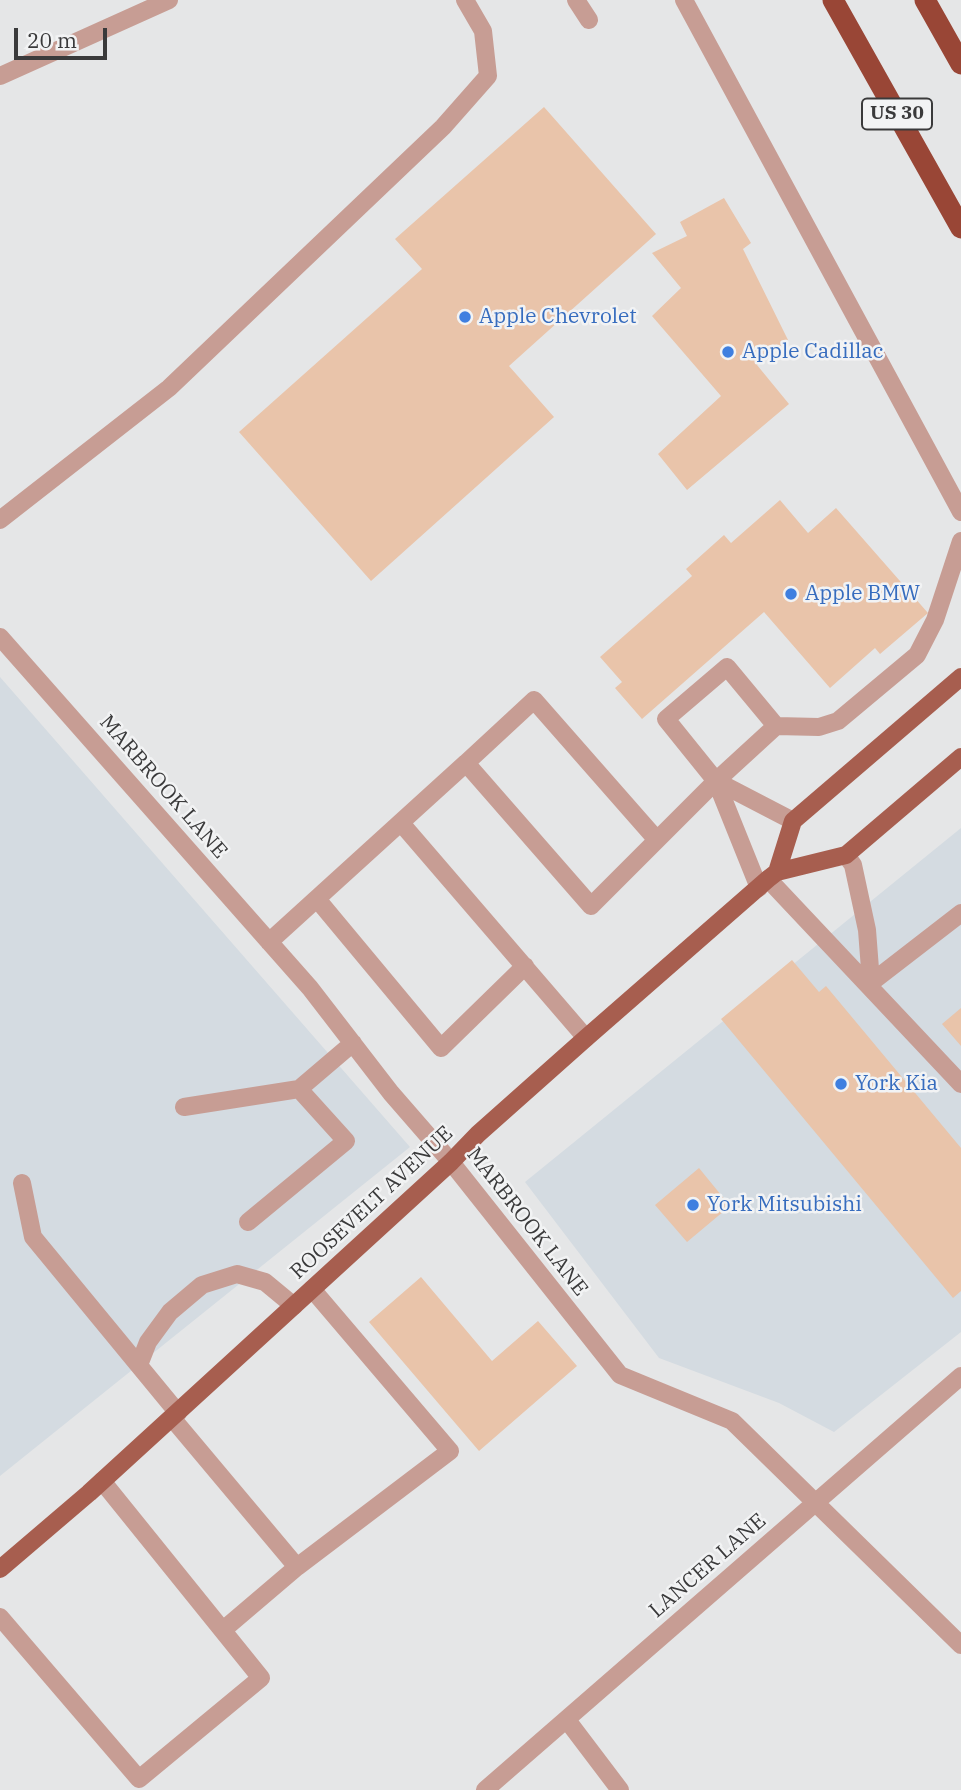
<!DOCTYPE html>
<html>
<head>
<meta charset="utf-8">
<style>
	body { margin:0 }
	#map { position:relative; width:961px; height:1790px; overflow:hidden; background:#e5e6e7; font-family:"IBM Plex Serif",serif }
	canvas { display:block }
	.scale { position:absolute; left:14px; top:28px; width:93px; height:32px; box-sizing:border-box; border:4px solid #3a3a3b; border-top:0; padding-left:9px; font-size:21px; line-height:24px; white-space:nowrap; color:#3a3a3b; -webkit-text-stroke:5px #f2f3f4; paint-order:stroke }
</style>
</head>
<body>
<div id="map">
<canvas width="961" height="1790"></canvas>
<div class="scale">20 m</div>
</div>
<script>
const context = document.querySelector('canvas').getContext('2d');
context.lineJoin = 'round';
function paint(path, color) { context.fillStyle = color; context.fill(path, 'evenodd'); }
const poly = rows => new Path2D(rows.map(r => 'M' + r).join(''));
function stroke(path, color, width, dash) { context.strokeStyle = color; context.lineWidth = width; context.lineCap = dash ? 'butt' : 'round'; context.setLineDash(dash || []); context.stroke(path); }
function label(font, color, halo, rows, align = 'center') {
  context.font = font + ' "IBM Plex Serif",serif'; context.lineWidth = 5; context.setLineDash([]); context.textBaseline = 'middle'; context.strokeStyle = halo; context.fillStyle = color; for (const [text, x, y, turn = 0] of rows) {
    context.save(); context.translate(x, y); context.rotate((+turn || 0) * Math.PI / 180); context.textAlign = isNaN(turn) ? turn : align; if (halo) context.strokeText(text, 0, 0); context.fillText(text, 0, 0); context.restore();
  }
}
const built = poly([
	[0,677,410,1147,0,1476],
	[961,828,961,1332,834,1432,779,1403,659,1358,525,1182]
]);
const building = poly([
	[544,107,656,234,509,366,554,417,371,581,239,432,422,269,395,239],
	[724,198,751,243,743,249,788,340,757,365,789,404,687,490,658,454,721,396,652,316,681,288,652,253,687,236,680,222],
	[780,500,808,533,836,508,928,613,880,654,875,648,830,688,764,612,642,719,615,688,622,682,600,657,692,576,686,569,724,535,731,543],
	[792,960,819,992,826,986,961,1148,961,1291,953,1298,721,1019],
	[961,1008,961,1046,942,1024],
	[699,1168,730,1206,687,1242,655,1205],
	[421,1277,492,1361,538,1321,577,1366,479,1451,369,1322]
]);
const minor = poly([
	[576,0,589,20],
	[684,0,961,512],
	[0,76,169,0],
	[0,520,169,388,443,127,488,76,483,31,465,0],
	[0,637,310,988,391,1093,451,1162,620,1375,732,1421,961,1645],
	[716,781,793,821],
	[401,823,586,1038],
	[657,840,534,700,466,763,591,906,716,781,776,726,819,727,838,721,917,655,935,620,961,541],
	[846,855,853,865,867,930,871,982],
	[768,879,961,1084],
	[759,888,716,781,666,719,727,667,776,726],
	[317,899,441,1048,525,966],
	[269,942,466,763],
	[868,985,961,913],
	[184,1107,299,1089],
	[22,1183,33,1237,178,1413],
	[248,1222,346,1141,299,1089,353,1043],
	[139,1365,148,1342,170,1312,202,1285,237,1274,265,1282,294,1306],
	[172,1418,297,1567],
	[0,1617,139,1779,261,1678,102,1481],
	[223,1630,297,1567,450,1451,312,1289],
	[567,1720,620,1790],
	[485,1790,961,1376]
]);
const major = poly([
	[777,872,793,821,961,677],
	[0,1569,89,1493,451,1162,478,1134,586,1038,768,879,777,872,846,855,961,757]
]);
const highway = poly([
	[833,0,961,228],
	[925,0,961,64]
]);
const markers = [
	[465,317,7,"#3f7fe0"],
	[728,352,7,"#3f7fe0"],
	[791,594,7,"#3f7fe0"],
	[841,1084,7,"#3f7fe0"],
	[693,1205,7,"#3f7fe0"]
];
const shields = [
	[897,114,70]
];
const shieldNames = [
	["US 30",897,114]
];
const shopNames = [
	["Apple Chevrolet",479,317],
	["Apple Cadillac",742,352],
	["Apple BMW",805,594],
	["York Kia",855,1084],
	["York Mitsubishi",707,1205]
];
const streetNames = [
	["MARBROOK LANE",163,787,49],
	["ROOSEVELT AVENUE",372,1203,-43],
	["MARBROOK LANE",527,1222,52],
	["LANCER LANE",708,1566,-41]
];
paint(built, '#d4dbe1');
paint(building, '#e9c4aa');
stroke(minor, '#c79d94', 18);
stroke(major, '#a75e4f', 18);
stroke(highway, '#994636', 21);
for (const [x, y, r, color] of markers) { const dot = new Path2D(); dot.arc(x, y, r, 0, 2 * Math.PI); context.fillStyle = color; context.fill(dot); stroke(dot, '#f2f3f4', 2.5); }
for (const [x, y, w] of shields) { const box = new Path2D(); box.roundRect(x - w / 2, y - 15.5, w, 31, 5); context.fillStyle = '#f2f3f4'; context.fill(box); stroke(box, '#3a3a3b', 2); }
label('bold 19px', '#3a3a3b', null, shieldNames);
label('21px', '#366cbe', '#f2f3f4', shopNames, 'left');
label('21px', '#3a3a3b', '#f2f3f4', streetNames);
</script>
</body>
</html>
